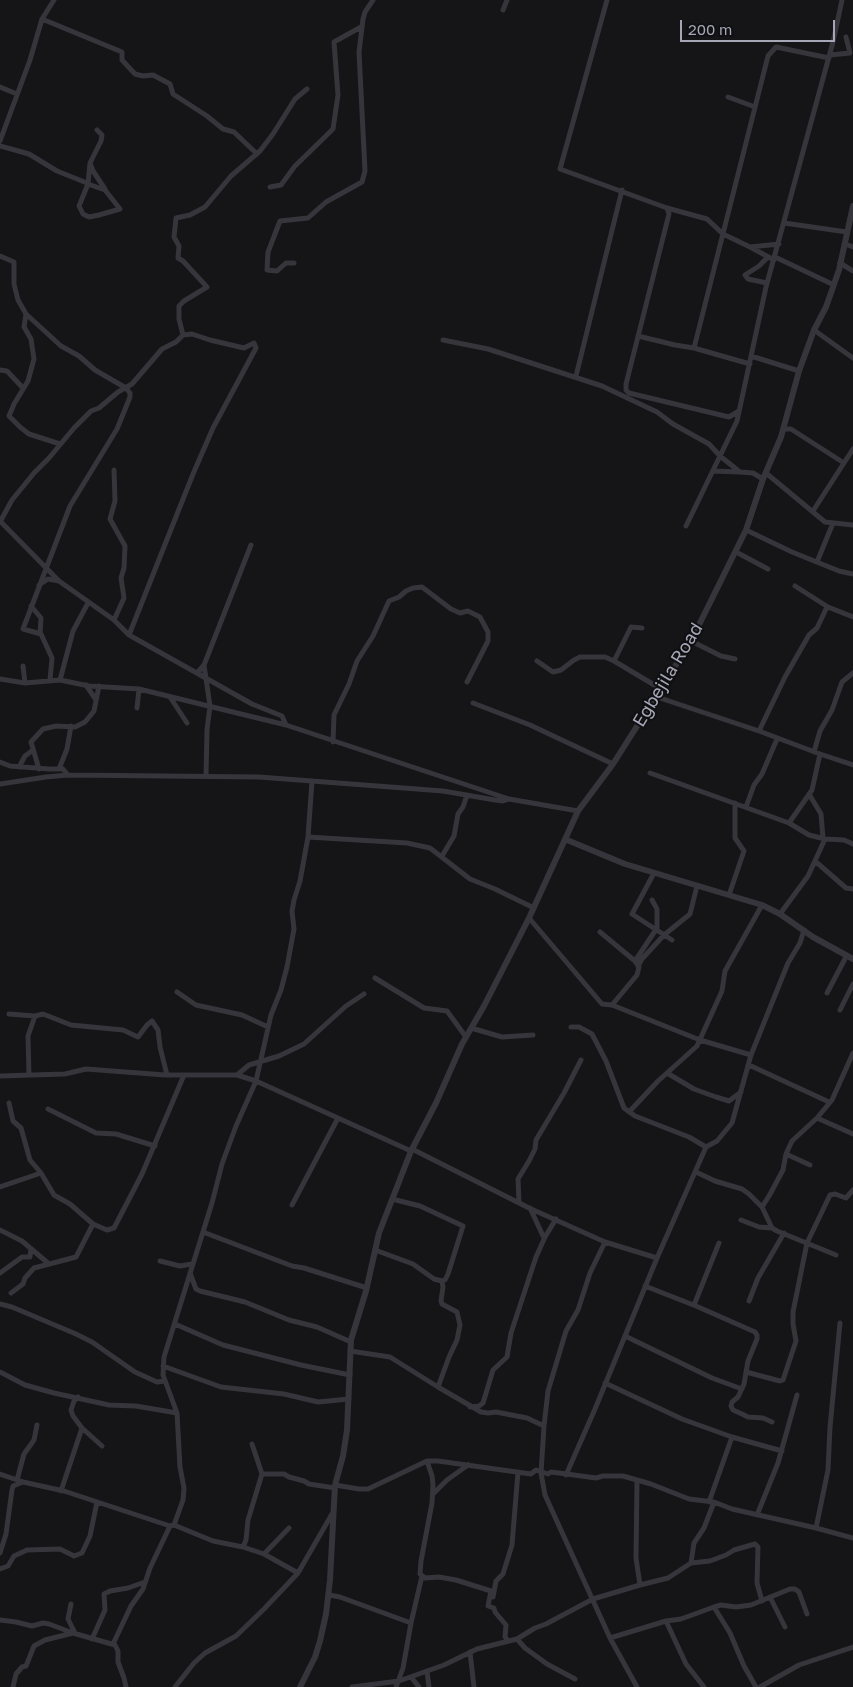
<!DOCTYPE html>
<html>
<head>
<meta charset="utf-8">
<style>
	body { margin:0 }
	#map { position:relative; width:853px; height:1687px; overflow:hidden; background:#151416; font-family:"Golos Text",sans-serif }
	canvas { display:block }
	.scale { position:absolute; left:680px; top:20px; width:155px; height:22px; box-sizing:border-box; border:2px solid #a5a7b7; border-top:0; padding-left:6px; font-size:15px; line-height:18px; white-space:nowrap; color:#a5a7b7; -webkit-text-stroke:4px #100f11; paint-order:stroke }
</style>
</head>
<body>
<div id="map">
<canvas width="853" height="1687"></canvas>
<div class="scale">200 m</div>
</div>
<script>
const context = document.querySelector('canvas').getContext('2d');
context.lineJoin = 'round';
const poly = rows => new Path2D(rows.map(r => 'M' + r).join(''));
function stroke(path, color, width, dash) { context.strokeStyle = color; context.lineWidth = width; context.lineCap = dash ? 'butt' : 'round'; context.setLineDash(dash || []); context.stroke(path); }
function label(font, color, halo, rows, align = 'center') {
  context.font = font + ' "Golos Text",sans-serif'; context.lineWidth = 4; context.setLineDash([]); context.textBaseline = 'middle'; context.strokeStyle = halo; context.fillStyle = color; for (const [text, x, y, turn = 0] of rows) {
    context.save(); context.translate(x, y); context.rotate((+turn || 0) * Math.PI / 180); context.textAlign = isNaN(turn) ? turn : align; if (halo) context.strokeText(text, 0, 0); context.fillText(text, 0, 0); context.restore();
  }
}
const minor = poly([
	[607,0,560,169,667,208,707,219,723,234,750,247,774,260],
	[503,10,507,0],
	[42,19,122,52,122,60,135,74,143,76,153,75,170,84,173,94,207,116,223,129,234,132,257,154],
	[830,55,850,53,846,37],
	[0,87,17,94],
	[728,97,755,107],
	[97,130,102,135,101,141,90,163,93,171,105,189],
	[0,141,30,60,42,19,54,0],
	[0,146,29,154,57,171,87,183,88,184,105,190,120,209,99,215,89,217,83,214,79,206,88,184,90,163],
	[270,187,281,185,295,166,333,129,338,95,334,42,361,27],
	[667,208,669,214,626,384,626,390,629,393,729,417,739,411],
	[784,223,847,232],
	[845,244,853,247],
	[750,247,779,244],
	[0,256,14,262,14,284,18,300,26,314,61,346,79,356,95,370,126,388,130,393,130,397,117,429,70,506,23,629,41,634,52,658,50,680],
	[775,257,834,285],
	[294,263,286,263,277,271,267,270,268,252,280,221,308,218,326,202,362,182,365,171,359,52,363,19,365,12,373,0],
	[840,263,853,271],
	[767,283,748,279,745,275,759,266,768,257],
	[26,314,24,327,31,339,34,359,28,381,14,404,9,416,20,427,29,434,60,444],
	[814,330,853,358],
	[183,335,179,319,179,306,184,301,207,287,183,261,178,258,179,246,174,237,176,218,190,215,205,207,231,176,260,151,273,134,295,99,307,89],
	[638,336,675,345,694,348],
	[443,340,488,349,602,386,657,412,673,424,709,444,720,456,740,472,753,473,763,479],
	[751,356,799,371],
	[750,364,694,348,768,56,776,47,829,58],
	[0,370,7,371,23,388],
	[576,376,622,190],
	[783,429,791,429,844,463],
	[114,470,115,501,110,519,125,546,124,568,121,578,124,598,114,620],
	[713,471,739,472],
	[766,473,825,522,853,525],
	[813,511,853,449],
	[0,521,59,581,114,620,129,635,252,704,282,716,286,725,509,799],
	[0,522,12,500,34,473,49,458,74,428,91,411,99,408,118,392,132,384,162,349,176,342,183,335,192,334,210,340,244,348,254,343,256,348,213,428,193,474,129,635],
	[686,526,737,421,766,287,833,42,842,0],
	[746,530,792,552,839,571,853,574],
	[736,552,768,569],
	[817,562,833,523],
	[39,585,48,579,59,581],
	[795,586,828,607,853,617],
	[31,606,41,618,40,634],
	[642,628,631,627,614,661,661,689],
	[691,641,721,656,735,659],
	[537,661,553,672,561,670,574,660,580,657,605,657,614,661],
	[204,665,210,706,207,730,206,776],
	[23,666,25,683],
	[197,673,204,665,251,545],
	[0,679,25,683,60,680,89,686,139,689,286,725],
	[60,680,73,631,88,603],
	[86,685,96,700],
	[170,697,187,723],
	[657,697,759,731,820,754,853,765],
	[473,703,530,725,613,764],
	[137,708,139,689],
	[759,731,785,677,809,635,817,628,827,607],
	[333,742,334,715,349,684,357,661,373,636,389,601,399,597,406,591,413,588,422,587,451,609,460,613,468,611,480,617,488,632,488,641,467,682],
	[814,752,820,731,832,710,842,682,853,673],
	[0,762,10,766,49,769,63,769,68,775],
	[19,767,25,756,33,750],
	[39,769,31,742,43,729,56,726,75,727,85,722,94,711,99,686],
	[59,769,67,749,71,726],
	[650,773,789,823,809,835,825,839,844,840,853,844],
	[0,784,46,777,68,775,259,777,443,791,495,800,503,801,509,799,578,811],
	[809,794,821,814,823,838],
	[746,807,754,785,762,774,777,739],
	[789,823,812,790,820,754],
	[308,837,407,843,430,848,470,879,495,889,534,908],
	[442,856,454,836,458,814,463,807,467,795],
	[815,861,846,888,853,889],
	[654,873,632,914,672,940],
	[729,895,744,851,735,838,735,803],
	[780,914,808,876,825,839],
	[529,918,602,1004,612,1005,700,1040,751,1055],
	[600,932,635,961,639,967,637,975,612,1005],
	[635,961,657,928,657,909,652,900],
	[638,966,642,959,664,935,690,914,697,886],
	[375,978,424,1008,447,1011,466,1037],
	[177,992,196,1005,242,1015,268,1027],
	[827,993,847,955],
	[840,1010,853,984],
	[9,1014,35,1016,43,1014,71,1025,123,1030,138,1037,147,1025,152,1021,158,1030,160,1047,167,1075],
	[571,1027,579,1027,592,1034,606,1061,624,1108,635,1116,689,1137,706,1147],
	[471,1028,502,1037,533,1035],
	[749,1065,829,1102],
	[667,1073,694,1089,716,1097,729,1101,741,1092],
	[29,1075,28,1036,35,1016],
	[237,1075,249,1065,279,1056,304,1044,346,1006,364,994],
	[0,1076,65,1074,86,1069,165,1075,237,1075,256,1081,411,1151],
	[48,1109,96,1133,116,1134,155,1146],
	[629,1112,658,1081,697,1046,722,991,725,971,762,905],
	[817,1118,832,1100,853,1053],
	[412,1149,529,1208,605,1242,657,1258],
	[786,1154,792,1141,817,1118,853,1134],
	[696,1172,715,1181,742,1189,749,1194,762,1207,772,1228,777,1231,836,1255],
	[41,1173,54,1195,70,1204,93,1224],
	[0,1187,41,1173,30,1160,21,1128,13,1121,9,1103],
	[392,1199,420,1206,463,1226,448,1274,445,1280,442,1281],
	[519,1202,518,1179,529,1161,535,1149,536,1140,564,1093,581,1060],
	[292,1205,338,1118],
	[762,1207,769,1196,783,1170,786,1154,810,1165],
	[530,1208,544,1238],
	[741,1220,759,1227,772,1228],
	[0,1230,22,1241,49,1264],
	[203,1232,292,1266,304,1268,367,1288],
	[375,1250,413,1264,434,1279,442,1281],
	[160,1261,180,1266,192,1264],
	[0,1273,22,1257,30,1257,31,1249],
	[190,1273,196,1289,200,1291,245,1302,289,1320,317,1327,351,1342],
	[442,1281,443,1287,441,1301,442,1304,457,1312,460,1325,457,1340,449,1357,438,1387,481,1412,488,1413,496,1412,527,1418,544,1426,541,1473,545,1495,610,1638,637,1687],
	[645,1286,696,1306,755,1332,757,1335,757,1339,748,1361,744,1384,738,1397,732,1402,731,1406,733,1410,742,1414,748,1417,763,1418,772,1422],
	[11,1293,23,1284,25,1278,34,1268,76,1257,93,1224,107,1230,114,1228,142,1174,184,1075],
	[749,1301,758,1278,784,1233],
	[0,1304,12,1307,76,1334,92,1342,135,1372,157,1382,165,1381],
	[694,1305,719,1243],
	[175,1324,223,1345,301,1365,350,1375],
	[625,1336,712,1378,742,1389],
	[350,1351,390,1357,438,1387],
	[163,1366,221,1387,284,1394,318,1402,349,1399],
	[0,1372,25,1385,54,1393,109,1405,136,1406,177,1413],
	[746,1372,780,1381,783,1380,796,1341,793,1324,793,1312,807,1243,830,1195,835,1194,846,1198,853,1190],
	[605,1383,682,1419,732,1437,782,1451],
	[78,1397,74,1401,71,1410,73,1416,82,1428],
	[470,1407,479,1406,483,1403,493,1370,507,1357,511,1333,536,1257,545,1237,556,1219],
	[544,1426,548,1391,566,1331,578,1310,590,1273,605,1242],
	[252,1444,262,1474],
	[427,1461,432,1476,433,1485,432,1503,421,1561,420,1574,425,1578,439,1577,456,1580,491,1591,488,1606,494,1608,495,1612,506,1625,505,1637,508,1641],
	[0,1474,23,1482,64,1491,170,1526,174,1525,213,1541,243,1547,264,1554,298,1573,332,1514],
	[566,1475,595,1409,657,1258,706,1147,717,1141,732,1123,751,1055,788,963,800,943,804,930],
	[17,1480,24,1454,34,1440,37,1425],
	[335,1485,359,1489,368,1489,427,1461,438,1461,531,1474,536,1470,548,1474,551,1472,559,1473,596,1478,603,1476,623,1476,651,1484,689,1499,714,1502,732,1509,816,1528,853,1538],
	[61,1491,82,1428,102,1446],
	[433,1494,447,1480,468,1465],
	[709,1502,732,1437],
	[757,1515,778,1463,797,1395],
	[174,1525,183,1500,184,1488,180,1467,177,1413,163,1375,164,1357,212,1203,222,1164,236,1126,256,1081,271,1015,281,990,287,967,294,929,292,911,294,900,300,881,308,837,312,781],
	[816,1528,828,1470,830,1427,840,1323],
	[243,1547,246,1540,248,1520,262,1474,284,1474,289,1477,304,1481,309,1484,335,1488],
	[0,1553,6,1534,12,1490,13,1486,23,1482],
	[264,1554,289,1528],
	[691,1563,710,1561,726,1555,734,1550,755,1544,758,1547,757,1583,762,1601],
	[0,1569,8,1566,14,1556,27,1550,60,1549,74,1556,82,1553,90,1536,97,1502],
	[640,1585,668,1578,691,1563,694,1543,704,1528,714,1502],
	[329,1595,340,1597,411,1623,403,1668,396,1687],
	[493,1597,496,1581,503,1574,512,1545,518,1472],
	[770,1597,785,1627],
	[71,1604,68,1619,75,1633],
	[714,1607,721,1605,736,1607,751,1605,790,1589,795,1589,799,1592,807,1614],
	[0,1620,16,1622,32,1626,43,1623,49,1624,73,1633,115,1645,118,1651,118,1662,124,1678,126,1687],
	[666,1621,686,1664,704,1687],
	[411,1623,422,1576],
	[610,1638,666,1621,681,1619,714,1607,730,1633,744,1666,756,1687],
	[92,1639,105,1610,104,1594,110,1591,128,1588,145,1582],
	[517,1639,535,1628,546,1624,593,1599,640,1585,636,1558,637,1480],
	[113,1644,131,1606,143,1589,150,1568,170,1526],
	[470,1652,474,1687],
	[427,1671,429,1687],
	[411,1677,419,1687],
	[13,1687,16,1674,22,1667,26,1666,34,1646,45,1640,73,1633],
	[175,1687,194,1663,205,1653,236,1636,264,1609,298,1573],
	[352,1687,399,1681,444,1665,477,1649,517,1639,525,1648,547,1664,575,1679],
	[760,1687,799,1665,853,1647]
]);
const tertiary = poly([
	[567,840,625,864,762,905,780,914,813,937,853,959],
	[300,1687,315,1657,320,1641,326,1614,330,1580,335,1485,343,1456,347,1430,351,1340,366,1291,379,1233,411,1151,436,1103,462,1044,484,1006,529,918,578,811,613,764,691,641,746,530,763,479,781,437,799,371,814,330,826,307,839,270,853,206]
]);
const streetNames = [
	["Egbejila Road",668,675,-59]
];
stroke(minor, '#35353b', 5);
stroke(tertiary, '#35353b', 6);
label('18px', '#a5a7b7', '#100f11', streetNames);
</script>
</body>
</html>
